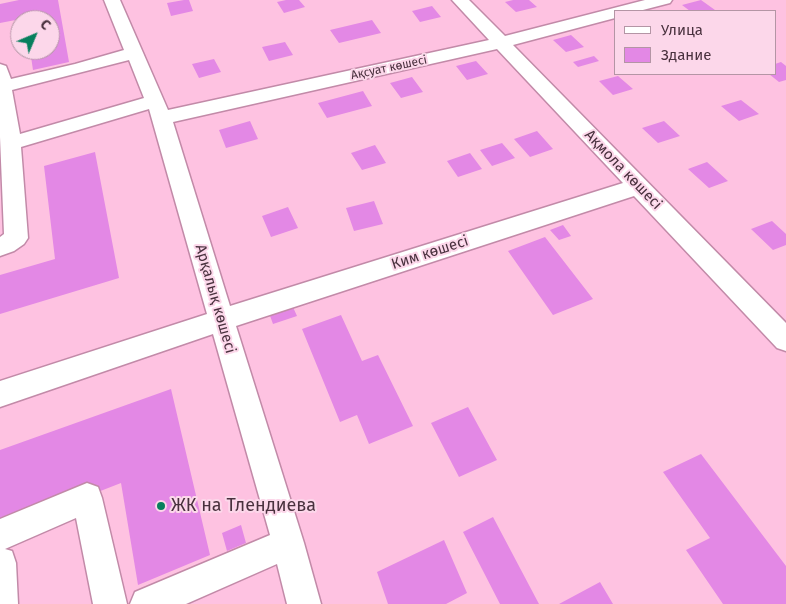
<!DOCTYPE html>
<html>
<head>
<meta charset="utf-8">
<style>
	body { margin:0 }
	#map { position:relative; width:786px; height:604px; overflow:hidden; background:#fec2e1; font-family:"Fira Sans",sans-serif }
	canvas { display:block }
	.legend { position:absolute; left:614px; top:10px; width:162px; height:65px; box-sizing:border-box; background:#fcd7ea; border:1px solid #b495a5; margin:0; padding:6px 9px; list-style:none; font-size:15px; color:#49313e }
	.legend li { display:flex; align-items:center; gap:10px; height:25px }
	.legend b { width:25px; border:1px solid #b495a5 }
	.north { position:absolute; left:10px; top:10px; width:50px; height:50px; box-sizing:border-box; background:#fcd7ea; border:1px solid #b495a5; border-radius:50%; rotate:45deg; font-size:14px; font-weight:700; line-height:20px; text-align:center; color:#49313e }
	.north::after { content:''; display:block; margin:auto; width:18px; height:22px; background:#077f5d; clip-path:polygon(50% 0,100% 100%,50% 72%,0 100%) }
</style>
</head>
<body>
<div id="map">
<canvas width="786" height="604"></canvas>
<ul class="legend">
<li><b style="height:6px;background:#fff"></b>Улица</li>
<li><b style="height:14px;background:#e388e5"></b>Здание</li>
</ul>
<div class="north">С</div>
</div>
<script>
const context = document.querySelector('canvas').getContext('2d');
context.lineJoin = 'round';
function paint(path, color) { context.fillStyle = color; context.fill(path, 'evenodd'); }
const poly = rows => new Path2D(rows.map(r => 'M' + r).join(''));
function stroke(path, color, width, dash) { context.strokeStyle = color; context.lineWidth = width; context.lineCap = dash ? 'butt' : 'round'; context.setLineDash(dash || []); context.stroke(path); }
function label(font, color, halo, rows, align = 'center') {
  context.font = font + ' "Fira Sans",sans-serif'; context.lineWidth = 4; context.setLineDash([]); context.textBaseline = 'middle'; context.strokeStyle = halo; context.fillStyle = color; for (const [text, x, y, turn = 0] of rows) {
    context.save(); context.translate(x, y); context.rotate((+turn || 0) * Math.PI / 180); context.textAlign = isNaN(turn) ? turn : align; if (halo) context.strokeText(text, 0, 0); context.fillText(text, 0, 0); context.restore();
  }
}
const building = poly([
	[19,0,58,0,69,62,33,70,30,50,50,50,50,20,27,20,26,18,0,23,0,4],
	[184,0,189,0,193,11,171,16,167,3],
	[286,0,299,0,305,7,284,13,277,2],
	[513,0,529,0,537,7,516,12,505,2],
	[701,0,715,10,690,11,682,5],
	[432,6,441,17,420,22,412,11],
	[372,20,381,33,339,43,330,30],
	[571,35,584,47,566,52,553,40],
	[285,42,293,55,269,61,262,47],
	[594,56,599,61,578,67,573,62],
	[214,59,221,72,199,78,192,64],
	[476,61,488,74,467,80,456,66],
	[781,62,786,66,786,80,779,82,769,74,775,74,775,64],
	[618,76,633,89,613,95,599,81],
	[412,77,423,92,401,98,390,83],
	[363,91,372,106,327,118,318,103],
	[741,100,759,114,739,121,721,106],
	[250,121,258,139,226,148,219,130],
	[664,121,680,136,658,143,642,128],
	[537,131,553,149,530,157,514,139],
	[502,143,515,158,492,166,480,150],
	[375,145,386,163,362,170,351,153],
	[95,152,119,278,0,314,0,275,55,259,44,166],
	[470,153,482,169,458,177,447,161],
	[707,162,728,181,709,188,688,169],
	[374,201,383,224,354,231,346,208],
	[288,207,298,228,271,237,262,216],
	[772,221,786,234,786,245,773,250,751,229],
	[563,225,571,236,559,240,550,230],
	[545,237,593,299,553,315,508,251],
	[292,305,297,316,273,324,269,313],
	[341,315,362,361,378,355,413,426,369,444,357,415,340,422,302,329],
	[171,389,210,555,138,585,121,483,0,530,0,450],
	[468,407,497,460,459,477,431,423],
	[701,454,786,566,786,604,723,604,686,550,710,538,663,472],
	[493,517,539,604,500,604,463,532],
	[241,525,246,543,227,551,222,533],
	[444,540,467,593,446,604,388,604,377,572],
	[600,582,613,604,559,604]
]);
const minor = poly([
	[104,0,120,0,168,110,489,40,452,0,469,0,505,36,645,0,672,0,670,3,639,11,615,11,615,18,513,45,786,323,786,351,777,348,634,196,236,326,304,543,321,604,287,604,277,564,186,604,130,604,135,592,270,535,213,334,0,407,0,381,207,314,149,109,21,147,28,238,24,244,14,251,0,256,0,237,4,234,0,137,0,64,6,66,11,79,75,64,124,50,104,0],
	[497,49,623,183,230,306,173,122,497,49],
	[129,60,144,98,20,134,12,90,129,60],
	[87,483,98,487,102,498,127,604,93,604,76,518,5,549,12,551,16,563,18,604,0,604,0,519,87,483]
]);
const markers = [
	[161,506,5,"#077f5d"]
];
const farStreetnames = [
	["Ақсуат көшесі",389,68,-12]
];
const streetNames = [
	["Ақмола көшесі",623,170,46],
	["Ким көшесі",430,253,-18],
	["Арқалық көшесі",215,299,74]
];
const nearPoinames = [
	["ЖК на Тлендиева",171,506]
];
paint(building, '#e388e5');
stroke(minor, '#c28aa8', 3);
paint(minor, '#fff');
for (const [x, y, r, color] of markers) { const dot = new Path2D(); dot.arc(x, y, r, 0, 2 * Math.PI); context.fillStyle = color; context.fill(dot); stroke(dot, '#fcd7ea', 2); }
label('12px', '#49313e', '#fcd7ea', farStreetnames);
label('15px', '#49313e', '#fcd7ea', streetNames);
label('18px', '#49313e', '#fcd7ea', nearPoinames, 'left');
</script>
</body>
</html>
